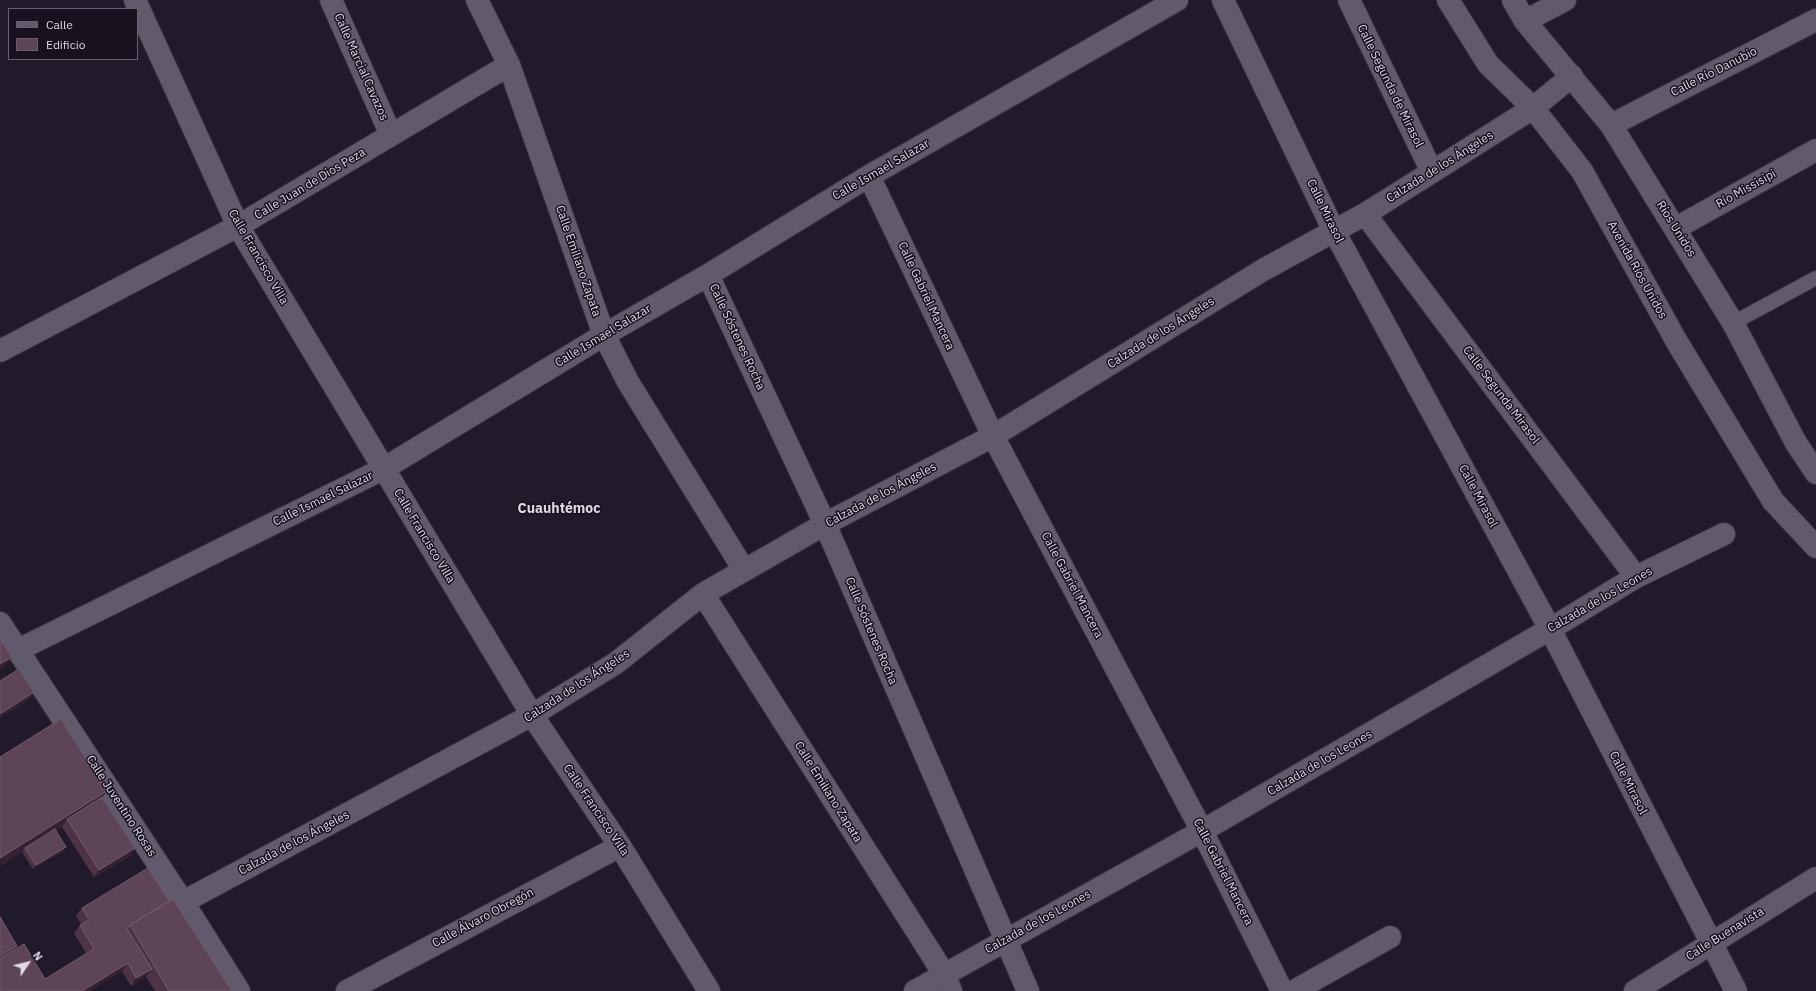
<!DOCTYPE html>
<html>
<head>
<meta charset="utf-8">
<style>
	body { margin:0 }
	#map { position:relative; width:1816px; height:991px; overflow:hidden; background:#211a2a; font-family:"IBM Plex Sans",sans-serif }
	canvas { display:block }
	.legend { position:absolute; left:8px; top:8px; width:130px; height:52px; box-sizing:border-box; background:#181120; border:1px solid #67616f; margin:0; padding:5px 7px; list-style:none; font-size:12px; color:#dedae5 }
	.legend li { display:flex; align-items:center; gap:8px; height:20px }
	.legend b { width:20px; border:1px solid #67616f }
	.north { position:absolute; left:8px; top:943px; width:40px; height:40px; -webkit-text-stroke:3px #181120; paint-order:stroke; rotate:55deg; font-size:11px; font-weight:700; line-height:16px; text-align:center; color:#dedae5 }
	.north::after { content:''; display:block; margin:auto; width:14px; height:18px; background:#dedae5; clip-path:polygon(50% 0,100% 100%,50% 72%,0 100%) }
</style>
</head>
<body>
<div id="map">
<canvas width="1816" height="991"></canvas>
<ul class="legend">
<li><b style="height:5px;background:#615a6d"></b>Calle</li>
<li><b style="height:11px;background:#5d4456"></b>Edificio</li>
</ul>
<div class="north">N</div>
</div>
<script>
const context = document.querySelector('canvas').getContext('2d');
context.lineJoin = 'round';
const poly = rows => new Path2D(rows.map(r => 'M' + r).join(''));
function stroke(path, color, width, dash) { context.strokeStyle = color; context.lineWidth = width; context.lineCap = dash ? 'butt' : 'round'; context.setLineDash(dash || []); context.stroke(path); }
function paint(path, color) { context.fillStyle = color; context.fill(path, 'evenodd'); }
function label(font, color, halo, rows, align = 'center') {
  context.font = font + ' "IBM Plex Sans",sans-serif'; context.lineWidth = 3; context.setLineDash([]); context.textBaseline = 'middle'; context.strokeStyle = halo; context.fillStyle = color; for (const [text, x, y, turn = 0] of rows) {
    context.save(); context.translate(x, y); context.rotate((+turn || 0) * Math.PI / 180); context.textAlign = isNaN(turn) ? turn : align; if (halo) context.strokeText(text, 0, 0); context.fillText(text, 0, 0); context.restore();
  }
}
const lane = poly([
	[1733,323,1816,278]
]);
const street = poly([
	[135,0,238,226,532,715,620,846,709,991],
	[331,0,391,135],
	[477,0,509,65,604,335,628,382,744,570],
	[1223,0,1334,231,1550,629,1736,991],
	[1349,0,1432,172],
	[1448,0,1488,64,1533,108,1582,171,1677,342,1773,501,1816,547],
	[1513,0,1525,21,1611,125,1733,323,1796,443,1816,473],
	[1525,21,1565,0],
	[1611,125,1816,20],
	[869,176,993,436,1202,831,1282,991],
	[1365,214,1636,577],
	[1676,228,1816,150],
	[708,275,825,524,1028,991],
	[0,351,238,226,509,65],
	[703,594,944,974,951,991],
	[0,623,183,902,239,991],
	[18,650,383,469,604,335,708,275,869,176,1177,0],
	[183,902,532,715,616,663,703,594,825,524,993,436,1263,270,1365,214,1432,172,1533,108,1572,76],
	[347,991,620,846],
	[915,991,1202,831,1550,629,1636,577,1724,534],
	[1294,991,1390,937],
	[1635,991,1816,878]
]);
const wall = poly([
	[0,757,102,797,135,848,130,856,94,877,62,827,56,831,63,851,33,869,22,852,0,866],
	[169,901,232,991,155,991,146,977,131,986,122,971,0,991,0,917,17,946,14,950,45,979,86,953,74,933,80,925,81,924,76,916,82,908]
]);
const shadedWall = poly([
	[12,657,6,665,0,669,0,664],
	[34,692,29,700,0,718,0,714],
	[107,791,97,805,67,819,62,827,26,849,25,848,22,852,0,866,0,858],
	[66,847,63,851,33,869,36,865],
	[135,848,130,856,94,877,99,870],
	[17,946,9,957,0,963,0,956],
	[128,963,122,971,90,991,82,991],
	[152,969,146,977,131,986,136,978]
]);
const building = poly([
	[0,639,12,657,0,664,0,639],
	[19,669,34,692,0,714,0,681,19,669],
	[61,719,107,791,0,858,0,757,61,719],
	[102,797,135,848,99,870,67,819,102,797],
	[55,829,66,847,36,865,25,848,55,829],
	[148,868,169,901,130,925,127,929,152,969,136,978,128,963,82,991,0,991,0,958,24,944,45,979,94,949,80,925,89,920,82,908,148,868],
	[173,899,232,991,169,991,130,925,173,899],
	[0,917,17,946,0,956,0,917]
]);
const streetNames = [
	["Calle Marcial Cavazos",361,67,66],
	["Calle Río Danubio",1714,72,-27],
	["Calle Segunda de Mirasol",1390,86,64],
	["Calzada de los Ángeles",1440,167,-32],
	["Calle Ismael Salazar",881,170,-30],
	["Calle Juan de Dios Peza",310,184,-31],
	["Río Missisipi",1746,189,-29],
	["Calle Mirasol",1325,211,64],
	["Ríos Unidos",1676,229,58],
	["Calle Francisco Villa",258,257,60],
	["Calle Emiliano Zapata",578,261,71],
	["Avenida Ríos Unidos",1637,270,61],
	["Calle Gabriel Mancera",926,296,65],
	["Calzada de los Ángeles",1161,333,-32],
	["Calle Ismael Salazar",603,336,-31],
	["Calle Sóstenes Rocha",737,337,65],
	["Calle Segunda Mirasol",1501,395,53],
	["Calzada de los Ángeles",881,495,-28],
	["Calle Mirasol",1478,496,62],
	["Calle Ismael Salazar",323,499,-26],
	["Calle Francisco Villa",424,536,59],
	["Calle Gabriel Mancera",1072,585,62],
	["Calzada de los Leones",1600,600,-30],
	["Calle Sóstenes Rocha",871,631,67],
	["Calzada de los Ángeles",577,686,-33],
	["Calzada de los Leones",1320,763,-30],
	["Calle Mirasol",1628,783,63],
	["Calle Emiliano Zapata",828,792,58],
	["Calle Juventino Rosas",121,806,57],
	["Calle Francisco Villa",596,810,56],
	["Calzada de los Ángeles",294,843,-28],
	["Calle Gabriel Mancera",1223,872,63],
	["Calle Álvaro Obregón",483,918,-28],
	["Calzada de los Leones",1038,922,-29],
	["Calle Buenavista",1725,934,-32]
];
const quarterNames = [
	["Cuauhtémoc",559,509]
];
stroke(lane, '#393440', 16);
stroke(street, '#393440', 24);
stroke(lane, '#615a6d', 14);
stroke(street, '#615a6d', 22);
paint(wall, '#4e3245');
paint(shadedWall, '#352133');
paint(building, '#5d4456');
stroke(building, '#725b6d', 1);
label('12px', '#dedae5', '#181120', streetNames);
label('bold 14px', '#dedae5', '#181120', quarterNames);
</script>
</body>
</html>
